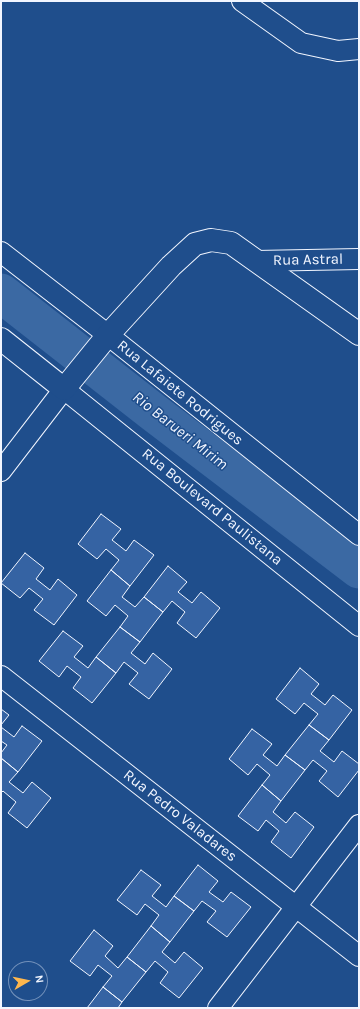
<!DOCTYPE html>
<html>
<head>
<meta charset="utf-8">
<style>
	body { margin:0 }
	#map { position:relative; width:360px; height:1009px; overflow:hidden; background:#1f4e8c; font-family:Karla,sans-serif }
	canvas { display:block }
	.frame { position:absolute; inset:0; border:2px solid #f2f6ff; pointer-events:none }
	.north { position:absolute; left:8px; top:961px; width:40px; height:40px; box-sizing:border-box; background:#1f4e8c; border:1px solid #7391ba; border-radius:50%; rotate:81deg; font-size:11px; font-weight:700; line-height:16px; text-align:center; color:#f2f6ff }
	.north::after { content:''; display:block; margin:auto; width:14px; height:18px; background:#ffb74d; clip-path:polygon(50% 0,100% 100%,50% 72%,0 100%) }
</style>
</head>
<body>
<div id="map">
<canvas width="360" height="1009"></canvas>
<div class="frame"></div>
<div class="north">N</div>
</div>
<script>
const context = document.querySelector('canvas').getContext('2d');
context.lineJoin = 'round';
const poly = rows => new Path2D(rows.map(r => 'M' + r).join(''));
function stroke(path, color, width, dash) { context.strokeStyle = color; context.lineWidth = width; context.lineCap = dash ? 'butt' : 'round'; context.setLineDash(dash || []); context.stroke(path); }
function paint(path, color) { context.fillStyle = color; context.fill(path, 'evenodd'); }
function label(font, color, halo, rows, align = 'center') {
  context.font = font + ' Karla,sans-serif'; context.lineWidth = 3; context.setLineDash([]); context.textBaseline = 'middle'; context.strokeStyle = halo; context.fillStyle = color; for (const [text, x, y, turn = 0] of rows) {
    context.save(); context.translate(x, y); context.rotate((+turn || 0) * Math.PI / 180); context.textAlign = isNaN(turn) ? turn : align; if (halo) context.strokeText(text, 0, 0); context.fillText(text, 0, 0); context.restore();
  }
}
const river = poly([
	[1,293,153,412,359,569]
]);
const building = poly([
	[101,514,121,529,112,540,126,551,134,540,154,555,130,586,111,570,119,560,106,549,97,559,78,544,101,514],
	[25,553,44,568,36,579,50,590,58,579,77,595,54,625,34,610,43,599,29,588,20,598,1,583,25,553],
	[168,566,187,582,178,592,192,603,201,592,220,608,196,638,177,623,185,612,172,601,163,612,144,597,168,566],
	[111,570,130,586,122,597,135,607,144,597,163,612,140,642,120,627,128,616,115,605,106,616,87,601,111,570],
	[120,627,140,642,131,653,145,664,153,653,172,669,149,699,129,684,138,673,124,662,116,673,96,657,120,627],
	[63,631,83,646,74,657,88,668,96,657,116,673,92,703,73,688,81,677,67,666,59,677,39,661,63,631],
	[300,668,319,684,311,694,325,705,333,695,352,710,329,740,309,725,318,714,304,703,295,714,276,699,300,668],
	[1,709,9,715,1,725,1,709],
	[309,725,329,740,320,751,334,762,342,751,359,764,359,770,338,797,319,781,327,771,313,760,305,770,285,755,309,725],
	[22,726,42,741,18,772,1,758,1,753,7,745,1,741,1,727,14,737,22,726],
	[252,729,272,744,263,755,277,766,285,755,305,770,281,801,262,785,270,775,257,764,248,775,229,759,252,729],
	[1,758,18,772,9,782,23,793,32,782,51,798,27,828,8,813,16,802,3,791,1,793,1,758],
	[262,785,281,801,273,812,286,823,295,812,314,827,291,858,271,842,279,831,266,820,258,831,238,816,262,785],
	[198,865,218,881,209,892,223,902,231,892,251,907,227,937,207,922,216,911,202,901,194,911,174,896,198,865],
	[141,870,161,885,152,896,166,907,174,896,194,911,170,942,151,926,159,915,145,904,137,915,117,900,141,870],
	[151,926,170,942,162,952,175,963,184,952,203,968,179,998,160,983,168,972,155,961,146,972,127,957,151,926],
	[94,930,113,946,105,956,118,968,127,957,146,972,122,1002,103,987,112,976,98,965,90,976,70,961,94,930],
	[103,987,122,1002,118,1008,87,1008,103,987]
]);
const street = poly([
	[242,1,301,43,338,51,359,49],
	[1,252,108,335,359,535],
	[256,261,359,259],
	[1,471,64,389,359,626],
	[1,676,359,956],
	[218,1008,359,825]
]);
const secondary = poly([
	[1,339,64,389,108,335,171,266,195,244,211,240,231,243,359,334]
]);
const streetNames = [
	["Rua Astral",308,260,-1],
	["Rua Lafaiete Rodrigues",180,393,39],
	["Rua Boulevard Paulistana",212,507,39],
	["Rua Pedro Valadares",180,816,38]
];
const waterNames = [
	["Rio Barueri Mirim",180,431,38]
];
stroke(river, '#3b69a3', 39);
paint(building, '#3563a3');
stroke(building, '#f2f6ff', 1);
stroke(street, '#f2f6ff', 22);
stroke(secondary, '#f2f6ff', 24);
stroke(street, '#1f4e8c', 20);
stroke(secondary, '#1f4e8c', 22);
label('15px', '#f2f6ff', '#1f4e8c', streetNames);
label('italic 16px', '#f2f6ff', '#1f4e8c', waterNames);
</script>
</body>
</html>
